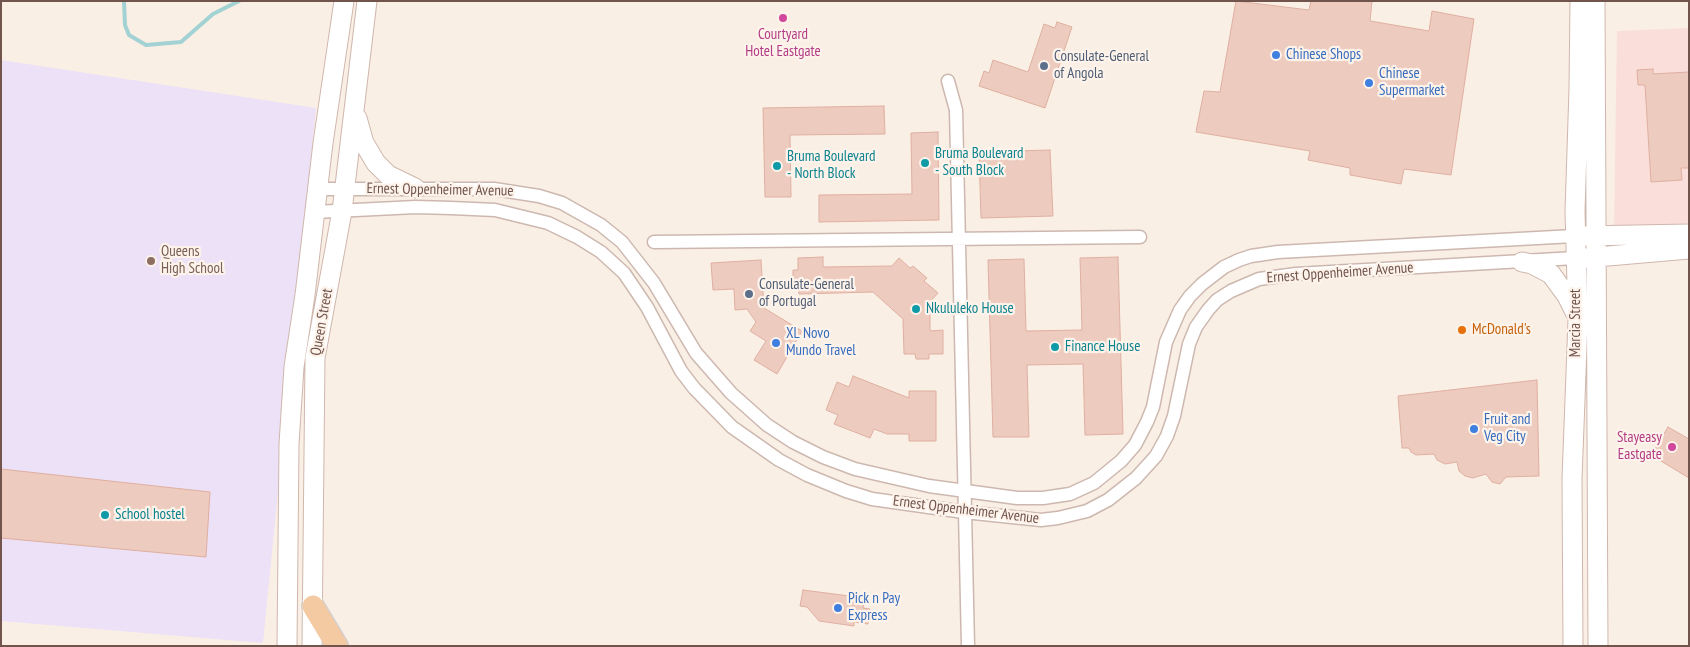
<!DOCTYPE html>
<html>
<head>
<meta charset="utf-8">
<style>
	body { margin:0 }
	#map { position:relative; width:1690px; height:647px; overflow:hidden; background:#faefe5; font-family:"PT Sans Narrow",sans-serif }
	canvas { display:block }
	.frame { position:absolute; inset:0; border:2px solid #71544c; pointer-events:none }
</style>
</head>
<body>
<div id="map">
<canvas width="1690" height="647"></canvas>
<div class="frame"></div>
</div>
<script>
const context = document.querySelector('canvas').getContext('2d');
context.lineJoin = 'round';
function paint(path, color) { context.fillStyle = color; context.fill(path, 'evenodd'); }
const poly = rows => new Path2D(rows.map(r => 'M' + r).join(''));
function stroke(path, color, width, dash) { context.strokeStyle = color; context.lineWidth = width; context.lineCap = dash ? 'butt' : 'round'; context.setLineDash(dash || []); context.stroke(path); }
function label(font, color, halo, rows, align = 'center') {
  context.font = font + ' "PT Sans Narrow",sans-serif'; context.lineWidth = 4.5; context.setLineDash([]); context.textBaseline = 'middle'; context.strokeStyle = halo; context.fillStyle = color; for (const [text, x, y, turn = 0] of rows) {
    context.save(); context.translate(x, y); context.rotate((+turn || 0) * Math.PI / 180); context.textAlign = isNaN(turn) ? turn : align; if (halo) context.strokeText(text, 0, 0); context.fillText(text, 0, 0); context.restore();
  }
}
const commercial = poly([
	[1689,28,1689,223,1614,229,1617,31]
]);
const education = poly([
	[1,60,316,108,263,643,1,621]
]);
const stream = poly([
	[124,1,125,25,129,35,146,45,181,42,213,14,239,1]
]);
const building = poly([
	[1236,1,1309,10,1311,1,1372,1,1370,21,1429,31,1432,11,1474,19,1451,175,1404,169,1401,184,1350,175,1350,168,1308,160,1310,151,1196,132,1204,91,1220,92,1236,1],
	[1057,22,1072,27,1045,108,979,86,984,71,989,73,993,60,1028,72,1044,24,1055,28,1057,22],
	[1653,69,1653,74,1689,72,1689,168,1681,168,1682,180,1651,182,1645,85,1638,85,1637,70,1653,69],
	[884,106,885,134,790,135,791,197,765,197,763,108,884,106],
	[938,132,939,220,819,222,819,195,912,194,911,133,938,132],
	[1050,150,1053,216,981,218,979,152,1050,150],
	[823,257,823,267,892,266,899,258,910,268,913,266,927,278,924,281,938,293,930,302,930,331,943,330,943,354,929,354,929,359,916,359,915,354,904,354,903,319,873,292,799,294,798,283,793,283,793,270,798,270,798,258,823,257],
	[1118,257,1123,434,1085,435,1083,364,1027,365,1029,437,993,437,988,260,1024,259,1026,331,1082,330,1080,258,1118,257],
	[761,260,764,308,802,331,777,374,754,360,766,341,750,331,756,322,747,309,735,310,734,289,713,290,711,263,761,260],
	[853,376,909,398,909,391,936,391,936,441,909,441,909,434,887,434,874,429,870,438,834,424,838,415,826,410,837,382,849,387,853,376],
	[1537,380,1539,476,1506,477,1500,484,1492,482,1486,474,1473,478,1465,476,1459,471,1457,462,1445,464,1437,460,1434,454,1416,455,1411,452,1409,448,1402,448,1398,396,1537,380],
	[1668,427,1689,439,1689,478,1651,455,1668,427],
	[1,469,210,492,206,557,1,538,1,469],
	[803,590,865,598,863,608,870,609,868,624,854,622,854,626,819,621,807,607,800,606,803,590]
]);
const street = poly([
	[948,81,956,110,968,646],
	[317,189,494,189,539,196,562,203,601,225,622,242,654,283,696,353,731,393,767,425,793,442,823,457,855,469,929,486,1017,498,1043,498,1070,494,1094,483,1121,461,1135,445,1147,422,1153,407,1166,342,1180,310,1190,296,1202,284,1224,267,1239,260,1251,256,1278,252,1574,236],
	[315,212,416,207,451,208,495,210,548,223,577,237,601,252,624,273,647,307,681,371,694,388,732,427,779,460,807,475,846,491,872,499,964,512,1041,520,1058,518,1087,511,1108,500,1136,478,1156,456,1167,436,1174,416,1189,344,1196,327,1208,310,1217,300,1231,291,1259,279,1296,274,1575,258],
	[654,242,1140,237]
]);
const secondary = poly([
	[1595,1,1598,646],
	[357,118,364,143,376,163,388,175,415,188],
	[1583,236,1689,234],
	[1585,258,1689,249],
	[1522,262,1532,264,1551,274,1567,296,1575,312],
	[287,646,289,444,294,367,305,295,323,143,344,1],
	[312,646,315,358,342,211,367,1],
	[1573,646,1572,479,1578,320,1575,211,1579,89,1580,1]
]);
const primary = poly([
	[313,606,337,646]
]);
const markers = [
	[783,18,5,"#d1479c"],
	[1276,55,5,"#3f7fe0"],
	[1044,66,5,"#5c6f8a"],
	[1369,83,5,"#3f7fe0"],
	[925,163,5,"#0f9aa8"],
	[777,166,5,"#0f9aa8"],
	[151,261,5,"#8d6e63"],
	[749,294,5,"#5c6f8a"],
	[916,309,5,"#0f9aa8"],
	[1462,330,5,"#e8710a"],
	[776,343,5,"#3f7fe0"],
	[1055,347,5,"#0f9aa8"],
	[1474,429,5,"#3f7fe0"],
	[1672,447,5,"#d1479c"],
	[105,515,5,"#0f9aa8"],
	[838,608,5,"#3f7fe0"]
];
const hotelNames = [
	["Courtyard",783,35],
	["Hotel Eastgate",783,52],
	["Stayeasy",1662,438,"right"],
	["Eastgate",1662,455,"right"]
];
const shopNames = [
	["Chinese Shops",1286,55],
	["Chinese",1379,74],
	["Supermarket",1379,91],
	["XL Novo",786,334],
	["Mundo Travel",786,351],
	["Fruit and",1484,420],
	["Veg City",1484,437],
	["Pick n Pay",848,599],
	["Express",848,616]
];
const serviceNames = [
	["Consulate-General",1054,57],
	["of Angola",1054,74],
	["Consulate-General",759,285],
	["of Portugal",759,302]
];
const cultureNames = [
	["Bruma Boulevard",935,154],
	["- South Block",935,171],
	["Bruma Boulevard",787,157],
	["- North Block",787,174],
	["Nkululeko House",926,309],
	["Finance House",1065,347],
	["School hostel",115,515]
];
const streetNames = [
	["Ernest Oppenheimer Avenue",440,190,1],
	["Ernest Oppenheimer Avenue",1340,273,-4],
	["Queen Street",322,322,-80],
	["Marcia Street",1576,323,-90],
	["Ernest Oppenheimer Avenue",966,510,7]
];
const educationNames = [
	["Queens",161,252],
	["High School",161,269]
];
const foodNames = [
	["McDonald's",1472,330]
];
paint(commercial, '#faded9');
paint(education, '#ece1f6');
stroke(stream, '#a2d2d3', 4);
paint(building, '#edcbbf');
stroke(building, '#dfafa0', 1);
stroke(street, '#cdb8af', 15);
stroke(secondary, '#cfb7ad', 21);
stroke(primary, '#d7cfcd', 24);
stroke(street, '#fff', 12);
stroke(secondary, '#fff', 19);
stroke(primary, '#f4caa2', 21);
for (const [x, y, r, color] of markers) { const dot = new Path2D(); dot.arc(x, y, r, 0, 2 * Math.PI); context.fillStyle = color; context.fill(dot); stroke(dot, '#fdf3ea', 2); }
label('15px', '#b23c85', '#fdf3ea', hotelNames);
label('15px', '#366cbe', '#fdf3ea', shopNames, 'left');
label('15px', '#4e5e75', '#fdf3ea', serviceNames, 'left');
label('15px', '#0d838f', '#fdf3ea', cultureNames, 'left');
label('15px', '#71544c', '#fdf3ea', streetNames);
label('15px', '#785e54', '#fdf3ea', educationNames, 'left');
label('15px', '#c56008', '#fdf3ea', foodNames, 'left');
</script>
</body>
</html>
